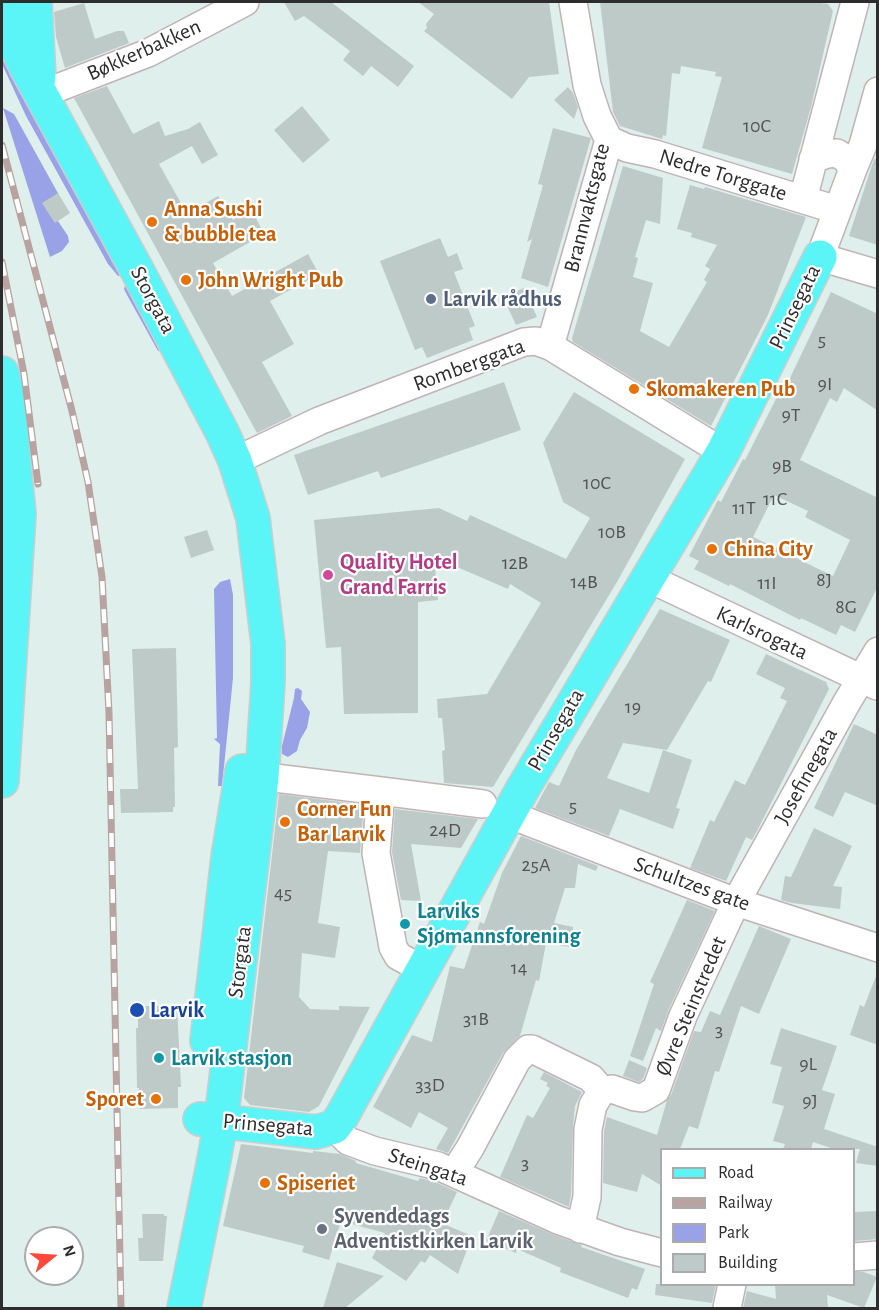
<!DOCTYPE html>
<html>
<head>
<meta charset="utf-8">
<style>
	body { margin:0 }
	#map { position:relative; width:879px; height:1310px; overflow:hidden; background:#dfefec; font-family:"Alegreya Sans",sans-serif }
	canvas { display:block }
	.frame { position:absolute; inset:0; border:3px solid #2d2d2d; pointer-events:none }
	.legend { position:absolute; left:660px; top:1148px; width:195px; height:138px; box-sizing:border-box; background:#fff; border:2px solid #ababab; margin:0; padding:8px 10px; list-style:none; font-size:18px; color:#2d2d2d }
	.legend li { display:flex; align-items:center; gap:12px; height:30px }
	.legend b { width:30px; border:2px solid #ababab }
	.north { position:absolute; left:24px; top:1226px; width:60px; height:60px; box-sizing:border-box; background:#fff; border:2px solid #ababab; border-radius:50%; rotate:72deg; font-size:16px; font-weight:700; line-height:24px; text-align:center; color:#2d2d2d }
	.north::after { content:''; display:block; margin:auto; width:21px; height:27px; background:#ff473b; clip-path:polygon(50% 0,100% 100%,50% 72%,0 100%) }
</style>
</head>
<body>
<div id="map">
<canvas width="879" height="1310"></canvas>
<div class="frame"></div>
<ul class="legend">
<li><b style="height:8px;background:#5bf5f7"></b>Road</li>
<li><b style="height:8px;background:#b8a3a1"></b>Railway</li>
<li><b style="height:16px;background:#99a1e7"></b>Park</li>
<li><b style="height:16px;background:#becac8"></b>Building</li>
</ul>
<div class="north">N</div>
</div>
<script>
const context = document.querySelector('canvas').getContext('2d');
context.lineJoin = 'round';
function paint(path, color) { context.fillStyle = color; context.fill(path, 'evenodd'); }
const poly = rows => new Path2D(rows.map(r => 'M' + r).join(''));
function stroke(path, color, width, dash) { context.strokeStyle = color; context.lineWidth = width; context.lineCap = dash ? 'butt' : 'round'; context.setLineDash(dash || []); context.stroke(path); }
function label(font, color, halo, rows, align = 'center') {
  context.font = font + ' "Alegreya Sans",sans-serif'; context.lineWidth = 4.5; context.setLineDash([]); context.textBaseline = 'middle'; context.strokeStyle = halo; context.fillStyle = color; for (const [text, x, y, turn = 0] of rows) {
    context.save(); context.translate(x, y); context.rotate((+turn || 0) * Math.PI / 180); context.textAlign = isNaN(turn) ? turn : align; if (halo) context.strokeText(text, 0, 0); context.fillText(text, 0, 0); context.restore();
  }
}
const green = poly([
	[4,57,122,275,118,276,108,264,26,116,3,66,2,60],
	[3,108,14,114,59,195,43,204,54,221,58,221,68,236,69,242,62,251,50,257],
	[126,283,161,349,158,351,127,295,124,289],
	[230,579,233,595,233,678,222,786,218,786,220,744,214,739,217,738,214,589,220,582],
	[298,688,302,691,301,699,310,712,307,728,300,740,297,751,288,757,282,754,282,746,294,698,295,689]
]);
const building = poly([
	[284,2,331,2,414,66,398,87,371,66,363,76,343,60,350,51,304,16,295,21],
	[418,2,549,2,559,74,529,77,512,99,424,31,427,28,426,24,434,14],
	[600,2,814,2,828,4,833,11,811,107,792,174,702,148,722,77,715,76,716,72,681,66,680,74,672,73,666,136,663,135,662,139,620,126,613,112],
	[84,3,95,39,117,31,124,31,129,43,65,68,56,37,54,12],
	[107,86,133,134,159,121,165,136,188,129,200,122,218,155,202,164,192,146,159,164,187,214,218,196,233,220,251,208,264,234,213,263,232,296,308,254,319,274,270,301,294,344,262,362,292,416,257,433,74,98],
	[568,87,573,93,578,107,574,119,554,100],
	[302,106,330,140,303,163,274,130],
	[553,128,591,138,548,287,521,278,532,239,527,242,543,185,538,184],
	[874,159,878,159,878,245,849,236],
	[623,166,663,178,660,224,646,220,635,257,638,258,633,277,653,283,640,331,669,347,707,282,704,280,710,269,705,266,717,245,691,237,692,233,677,229,690,185,704,189,705,187,806,217,768,315,711,426,573,342,572,338],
	[58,193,70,213,55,223,42,203],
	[440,238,448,257,457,253,463,269,454,272,475,326,469,328,473,340,427,358,422,347,415,350,380,261],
	[524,288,537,317,516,325,503,297],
	[831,292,878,314,878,411,844,388,837,402,830,398,800,460,878,498,878,586,855,632,841,625,836,635,801,618,800,620,730,584,729,586,694,569,699,561,689,556,718,500,721,502,743,459,745,460,777,397,780,399],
	[774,495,808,511,805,517,850,540,833,576,753,537],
	[504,382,521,430,381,478,378,471,308,495,294,455],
	[574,392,685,459,617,582,493,787,444,783,442,751,445,750,442,718,438,718,437,699,487,694,541,603,510,584,508,589,434,557,438,600,418,602,418,713,344,714,341,647,326,648,314,520,439,508,467,521,470,515,566,559,590,518,563,502,543,443],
	[207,530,214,550,191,558,184,537],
	[660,609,730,640,711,682,708,681,667,750,623,743,607,778,649,793,663,750,692,760,676,808,680,809,673,829,620,809,609,836,535,808,549,782,559,786,576,750],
	[176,648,178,747,174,748,175,807,173,807,173,812,121,813,120,789,138,789,132,649],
	[766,654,826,682,829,689,757,831,752,840,746,837,726,881,690,868,710,820,714,822,735,780,745,785,787,701,780,698,785,688,756,674],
	[854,724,878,735,878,806,845,792,833,817,814,808],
	[279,794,364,805,360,853,328,851,318,923,340,927,335,958,302,953,299,997,310,1009,339,1010,339,1006,370,1007,319,1106,309,1112,250,1105,244,1098],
	[395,809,478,819,461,848,411,844,421,901,401,900,392,852],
	[814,828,852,846,833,886,842,887,840,909,792,903,781,900,785,876,791,877],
	[521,836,598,866,596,871,578,864,575,888,565,888,554,923,573,927,570,947,546,943,539,981,536,980,520,1036,503,1053,448,1153,436,1149,448,1128,419,1112,411,1128,373,1107,412,1035,432,1042,450,966,464,969,480,922,484,924,502,873],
	[687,900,715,911,669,1009,661,1031,656,1028,643,1061,630,1056,654,984,650,982],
	[759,926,791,939,759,1014,741,1006,719,1072,715,1071,698,1129,689,1126,680,1149,662,1149,662,1186,642,1174,637,1192,603,1183,604,1131,607,1117,657,1135,667,1100,671,1095,694,1031,701,1032,710,1011,720,1015],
	[876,976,878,976,878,1045,850,1035,860,1005,864,1007],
	[138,1006,177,1006,181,1087,178,1087,178,1108,140,1109,139,1088,137,1088,136,1028,138,1028],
	[781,1028,837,1046,822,1090,835,1094,824,1129,878,1147,878,1166,856,1163,860,1149,834,1149,813,1142,811,1149,783,1149,785,1144,773,1141,784,1106,772,1103,782,1067,770,1064],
	[629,1060,647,1068,643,1079,639,1082,623,1076],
	[544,1072,582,1092,575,1106,573,1126,571,1195,569,1207,500,1177,527,1115,533,1118,550,1088,546,1086,548,1083,540,1079],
	[241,1144,313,1153,313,1151,340,1154,356,1161,356,1163,418,1181,420,1178,433,1181,457,1192,448,1211,451,1213,446,1225,472,1236,458,1274,430,1255,425,1263,421,1261,406,1281,372,1258,385,1233,341,1221,329,1260,302,1252,304,1246,223,1226],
	[499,1211,552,1234,582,1245,581,1247,645,1269,637,1290,632,1288,628,1298,560,1272,561,1268,517,1249,516,1253,486,1241],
	[878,1211,878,1239,854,1241,854,1212],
	[142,1214,164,1214,164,1216,167,1216,163,1261,139,1261,138,1238,143,1238],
	[337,1262,384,1276,345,1308,323,1308],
	[854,1272,864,1272,877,1277,864,1308,827,1295,828,1307,743,1308,747,1291,776,1299,775,1284,854,1284],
	[656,1284,716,1284,712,1303,655,1295]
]);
const minor = poly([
	[42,94,148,53,245,2],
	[609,140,627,148,655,154,837,210],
	[813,159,827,154,837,153,846,159,853,169,820,257,878,274],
	[853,169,863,145,878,91],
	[803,199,855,2],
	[550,346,609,140,597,116,587,85,573,2],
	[235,461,319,421,524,342,536,341,550,346,723,452],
	[648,578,877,686],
	[242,774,381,791,376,853,393,947,398,956,422,969],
	[381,791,483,804],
	[508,814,736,902,878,948],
	[334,1127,348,1141,375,1151,438,1166,558,1220,620,1242,662,1253],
	[454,1173,470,1148,517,1060,528,1049,532,1049,591,1078,602,1091],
	[580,1229,587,1197,588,1129,593,1105,602,1091,612,1089,635,1097,642,1098,656,1090,683,1016,736,902,847,702,878,651],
	[854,1257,878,1255],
	[727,1308,732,1284]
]);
const major = poly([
	[2,2,13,40,26,67,138,272,222,432,235,461,253,518,268,644,268,682,262,777,221,1121,213,1165,184,1308],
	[35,2,39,78],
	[2,373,7,393,19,514,2,781],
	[207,1041,228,857,242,771],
	[200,1119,316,1132,334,1127,342,1116,522,790,723,452,820,257]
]);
const rail = poly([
	[2,145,72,411,88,482,102,577,109,713,121,1308],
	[2,262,24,374,38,484]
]);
const markers = [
	[152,222,6,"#e8710a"],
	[186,280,6,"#e8710a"],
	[431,299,6,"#5c6f8a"],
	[634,389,6,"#e8710a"],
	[712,549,6,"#e8710a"],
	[328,575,6,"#d1479c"],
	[285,822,6,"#e8710a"],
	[405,924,6,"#0f9aa8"],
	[137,1010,8,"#1a4fb4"],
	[159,1058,6,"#0f9aa8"],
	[156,1099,6,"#e8710a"],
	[265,1183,6,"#e8710a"],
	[322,1229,6,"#6b7280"]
];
const numberNames = [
	["10C",757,126],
	["5",822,340],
	["9I",825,384],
	["9T",791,415],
	["9B",782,466],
	["10C",597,483],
	["11C",775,499],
	["11T",744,508],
	["10B",612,532],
	["12B",515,563],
	["8J",824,580],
	["14B",584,582],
	["11I",767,583],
	["8G",846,607],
	["19",633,707],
	["5",573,806],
	["24D",445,830],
	["25A",536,865],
	["45",283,893],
	["14",519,968],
	["31B",476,1019],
	["3",719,1030],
	["9L",808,1064],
	["33D",430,1085],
	["9J",810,1101],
	["3",525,1163]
];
const streetNames = [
	["Bøkkerbakken",144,50,-24],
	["Nedre Torggate",723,175,17],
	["Brannvaktsgate",587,208,-76],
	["Storgata",153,300,62],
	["Prinsegata",795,307,-64],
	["Romberggata",469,365,-20],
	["Karlsrogata",762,633,25],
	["Prinsegata",556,730,-60],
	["Josefinegata",806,776,-61],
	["Schultzes gate",692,884,20],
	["Storgata",240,962,-83],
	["Øvre Steinstredet",691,1006,-67],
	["Prinsegata",268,1125,5],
	["Steingata",428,1167,18]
];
const foodNames = [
	["Anna Sushi",164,209],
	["& bubble tea",164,234],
	["John Wright Pub",198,280],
	["Skomakeren Pub",646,389],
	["China City",724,549],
	["Corner Fun",297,809],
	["Bar Larvik",297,834],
	["Sporet",144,1099,"right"],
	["Spiseriet",277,1183]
];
const serviceNames = [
	["Larvik rådhus",443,299]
];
const hotelNames = [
	["Quality Hotel",340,562],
	["Grand Farris",340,587]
];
const cultureNames = [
	["Larviks",417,911],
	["Sjømannsforening",417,936],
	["Larvik stasjon",171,1058]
];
const transitNames = [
	["Larvik",150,1010]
];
const worshipNames = [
	["Syvendedags",334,1216],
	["Adventistkirken Larvik",334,1241]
];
paint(green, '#99a1e7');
paint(building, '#becac8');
stroke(minor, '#c1b3b3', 30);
stroke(major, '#cdcdcd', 36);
stroke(minor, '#fff', 27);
stroke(major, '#5bf5f7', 33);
stroke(rail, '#b8a3a1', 7);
stroke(rail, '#fff', 4.5, [14]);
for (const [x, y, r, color] of markers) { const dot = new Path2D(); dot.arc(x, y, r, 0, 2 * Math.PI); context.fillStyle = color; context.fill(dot); stroke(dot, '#fff', 2); }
label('20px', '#515454', null, numberNames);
label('22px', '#2d2d2d', '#fff', streetNames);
label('bold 22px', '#c56008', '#fff', foodNames, 'left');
label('bold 22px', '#4e5e75', '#fff', serviceNames, 'left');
label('bold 22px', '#b23c85', '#fff', hotelNames, 'left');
label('bold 22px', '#0d838f', '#fff', cultureNames, 'left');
label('bold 22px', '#164399', '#fff', transitNames, 'left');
label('bold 22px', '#5b616d', '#fff', worshipNames, 'left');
</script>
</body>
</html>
